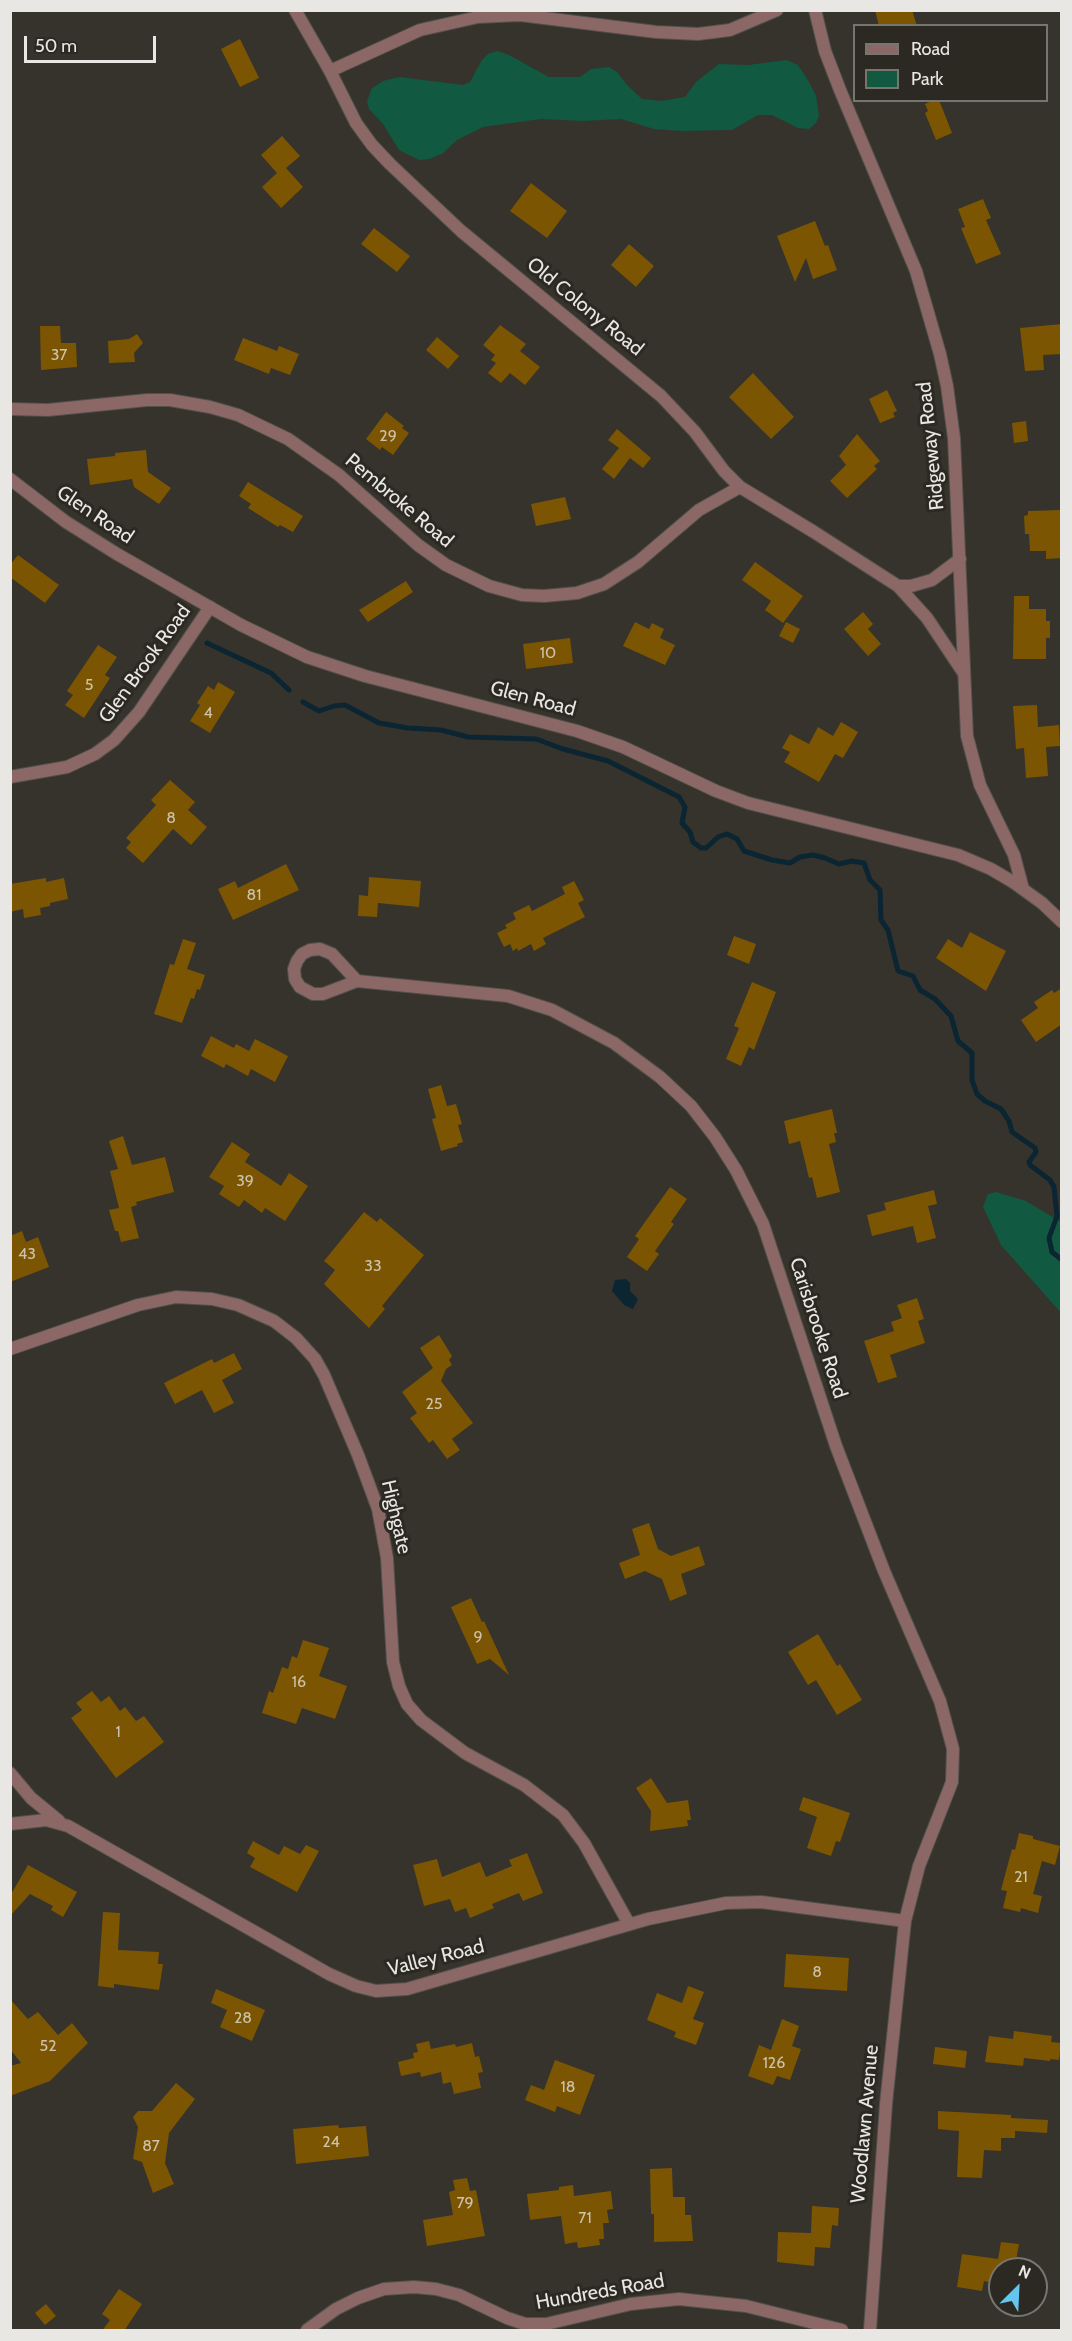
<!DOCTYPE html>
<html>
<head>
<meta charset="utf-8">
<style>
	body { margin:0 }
	#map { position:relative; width:1072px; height:2341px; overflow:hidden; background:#35332c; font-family:Cabin,sans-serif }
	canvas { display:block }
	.frame { position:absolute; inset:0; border:12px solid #e8e7e3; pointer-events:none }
	.legend { position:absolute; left:853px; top:24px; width:195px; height:78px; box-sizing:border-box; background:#2b2922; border:2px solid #77756f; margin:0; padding:8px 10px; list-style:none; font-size:18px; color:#e8e7e3 }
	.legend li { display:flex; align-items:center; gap:12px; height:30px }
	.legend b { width:30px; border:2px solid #77756f }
	.north { position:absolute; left:988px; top:2257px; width:60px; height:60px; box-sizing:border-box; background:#2b2922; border:2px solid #77756f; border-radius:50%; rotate:24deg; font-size:16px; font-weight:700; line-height:24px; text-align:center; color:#e8e7e3 }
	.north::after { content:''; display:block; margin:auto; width:21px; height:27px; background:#65c5ee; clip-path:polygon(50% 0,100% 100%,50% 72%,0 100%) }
	.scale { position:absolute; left:24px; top:36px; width:132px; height:27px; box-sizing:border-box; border:3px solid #e8e7e3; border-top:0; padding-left:8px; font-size:18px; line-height:21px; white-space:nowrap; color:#e8e7e3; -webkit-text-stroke:4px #2b2922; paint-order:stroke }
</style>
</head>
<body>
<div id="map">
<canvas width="1072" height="2341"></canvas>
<div class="frame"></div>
<ul class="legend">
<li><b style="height:8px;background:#8b6865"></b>Road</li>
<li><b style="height:16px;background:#115940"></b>Park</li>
</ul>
<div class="north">N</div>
<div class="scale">50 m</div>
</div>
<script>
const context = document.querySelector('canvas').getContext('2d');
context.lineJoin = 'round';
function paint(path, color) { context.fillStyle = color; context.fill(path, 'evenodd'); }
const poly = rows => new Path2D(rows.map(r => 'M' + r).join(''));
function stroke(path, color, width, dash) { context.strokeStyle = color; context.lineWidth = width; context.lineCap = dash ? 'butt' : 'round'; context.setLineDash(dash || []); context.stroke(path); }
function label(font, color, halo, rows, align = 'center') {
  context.font = font + ' Cabin,sans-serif'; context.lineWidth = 6; context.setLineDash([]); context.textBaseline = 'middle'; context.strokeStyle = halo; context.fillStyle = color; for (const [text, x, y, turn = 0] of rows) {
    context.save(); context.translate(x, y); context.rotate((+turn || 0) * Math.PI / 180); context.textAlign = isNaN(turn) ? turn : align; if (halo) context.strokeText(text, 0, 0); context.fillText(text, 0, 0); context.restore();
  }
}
const green = poly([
	[497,51,509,55,549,77,580,77,591,69,609,67,617,72,627,85,642,99,661,101,685,97,696,82,719,64,748,65,786,60,798,65,806,77,816,95,819,116,816,123,809,129,798,128,772,115,758,115,732,130,681,131,654,129,621,119,582,121,541,119,483,127,457,140,442,154,429,159,419,160,399,150,383,124,369,109,367,101,372,88,383,81,399,77,463,85,470,82,482,60,488,54],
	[996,1192,1026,1201,1061,1222,1061,1313,1001,1245,983,1207,988,1194]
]);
const water = poly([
	[626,1279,630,1283,630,1291,638,1299,633,1309,624,1305,612,1291,615,1280]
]);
const stream = poly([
	[207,643,271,673,289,690],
	[303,702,319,711,334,706,345,705,379,723,408,728,441,730,468,737,536,739,563,749,608,761,679,797,685,807,682,823,690,832,693,842,701,848,706,848,718,837,727,834,737,839,744,851,772,860,790,863,800,857,813,855,825,858,839,864,852,861,864,863,870,880,880,890,881,920,888,930,898,971,913,976,920,990,935,999,951,1016,958,1041,972,1053,972,1080,977,1094,985,1101,1001,1109,1009,1121,1012,1132,1035,1148,1036,1152,1029,1162,1030,1165,1050,1180,1054,1187,1057,1216,1049,1238,1052,1252,1062,1260]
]);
const building = poly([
	[875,10,912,10,917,26,879,26],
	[240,39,259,78,240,87,221,49],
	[934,100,939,100,952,133,936,140,925,113,928,111,925,104],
	[282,136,300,156,286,168,303,187,281,208,262,187,277,173,261,155],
	[531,183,567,211,547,238,510,211],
	[983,199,991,218,986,220,1001,254,976,264,961,228,965,227,958,209],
	[815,221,825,246,828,245,837,270,813,279,806,258,795,282,777,236],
	[374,228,410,256,397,272,361,244],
	[629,244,654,266,636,287,611,265],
	[1062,324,1062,354,1043,355,1044,370,1025,371,1020,328],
	[500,325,526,344,520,351,540,367,525,385,510,373,501,383,488,373,496,363,491,360,495,355,483,345],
	[40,326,60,326,61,343,76,343,77,367,41,370],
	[137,334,143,343,134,353,135,362,109,363,108,341,129,339],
	[437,337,459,356,448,369,426,350],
	[243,338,277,351,279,346,299,354,290,375,271,368,269,374,234,360],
	[753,373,794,417,771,439,729,397],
	[887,390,897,411,893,413,895,417,880,423,869,399],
	[386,412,404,426,402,428,409,433,393,455,382,447,380,450,366,439],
	[1026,421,1028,441,1014,443,1012,423],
	[617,429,651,458,643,468,630,458,614,479,602,469,619,448,608,440],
	[857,434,880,461,874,466,877,469,847,498,830,481,846,465,839,456],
	[146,450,148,472,171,488,159,504,134,487,132,479,90,485,87,459,115,456,115,453],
	[248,482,303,516,293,532,280,525,278,527,248,508,251,504,239,496],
	[565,497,571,519,536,526,531,504],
	[1062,510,1062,558,1046,559,1046,551,1030,551,1029,534,1025,534,1024,516,1028,515,1028,511],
	[18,555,59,585,45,603,10,577,10,565],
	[755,562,803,596,783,623,765,610,771,601,742,580],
	[406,581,413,592,368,622,359,610],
	[1014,596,1029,596,1029,609,1046,609,1046,621,1050,621,1050,638,1046,638,1046,659,1013,659],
	[863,612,873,624,868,629,881,644,868,656,844,629],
	[635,622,649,629,652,623,664,629,660,638,675,645,665,665,623,646],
	[786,622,800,629,793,643,779,636],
	[570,638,573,663,526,669,523,644],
	[98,645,117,657,105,675,110,678,84,718,65,705,73,695,67,691],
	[218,682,235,692,210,733,190,721,200,705,197,703,208,686,214,690],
	[1037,705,1038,727,1059,725,1060,746,1046,747,1048,776,1026,778,1024,748,1016,749,1013,706],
	[841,722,858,732,843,758,835,754,819,782,784,762,790,752,782,748,790,734,809,744,818,727,833,736],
	[170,780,195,802,188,810,207,827,191,845,173,829,143,863,126,848,131,842,126,838,156,805,151,800],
	[286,864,299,890,233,920,218,889,235,881,238,888],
	[369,877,421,881,419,907,378,903,377,917,358,916,359,895,368,896],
	[46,878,46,882,64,878,68,899,50,903,50,906,40,908,41,915,24,918,23,909,10,912,10,884],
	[574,881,584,900,578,903,585,917,543,938,546,944,534,951,531,944,518,951,517,948,513,951,510,944,504,947,497,933,507,928,505,925,516,919,513,913,529,905,532,911,565,894,562,887],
	[970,932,1006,951,986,991,936,958,948,939,962,948],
	[734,936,756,944,749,964,727,955],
	[183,939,196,943,187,969,205,975,200,990,197,989,194,999,191,998,182,1023,154,1014,170,964,174,965],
	[752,982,776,992,754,1050,749,1047,741,1066,726,1059,739,1028,734,1026],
	[1062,988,1062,1024,1036,1042,1021,1020,1038,1008,1034,1002,1052,990,1054,993],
	[211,1036,234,1048,236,1044,249,1051,255,1039,288,1056,275,1082,251,1069,248,1076,226,1064,224,1068,201,1056],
	[441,1085,447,1106,456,1104,462,1124,458,1125,463,1142,457,1144,458,1146,441,1151,432,1119,436,1118,428,1089],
	[832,1109,837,1133,834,1133,836,1142,829,1144,840,1192,817,1198,812,1177,809,1178,800,1141,789,1144,784,1121],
	[123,1136,132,1165,165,1157,174,1192,136,1202,137,1205,131,1207,139,1238,121,1242,118,1231,115,1231,109,1210,119,1208,110,1171,118,1169,109,1141],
	[232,1142,250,1154,245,1162,281,1186,289,1173,308,1186,285,1221,265,1208,262,1213,244,1200,239,1207,219,1194,224,1186,209,1177],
	[670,1187,687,1199,671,1222,674,1224,655,1251,659,1254,647,1271,627,1257,639,1239,635,1236],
	[934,1190,937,1204,928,1206,936,1238,917,1243,913,1226,872,1236,867,1215,886,1210,884,1203],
	[364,1212,377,1222,380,1218,424,1255,382,1306,385,1309,369,1328,324,1284,335,1270,324,1261],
	[22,1231,26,1242,38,1237,49,1267,10,1282,10,1236],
	[917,1298,924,1319,918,1321,925,1343,890,1355,897,1377,878,1383,864,1341,894,1331,891,1322,902,1318,897,1305],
	[439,1335,452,1356,449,1360,452,1365,446,1369,441,1381,473,1423,452,1439,460,1450,447,1459,433,1440,429,1443,410,1418,417,1413,402,1392,433,1368,420,1348],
	[234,1353,242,1369,222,1380,234,1403,214,1413,202,1390,175,1404,164,1383,212,1359,214,1363],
	[649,1523,658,1549,671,1556,699,1546,705,1565,681,1574,687,1594,670,1601,662,1579,645,1571,625,1579,619,1563,640,1555,632,1529],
	[471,1598,482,1622,484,1621,509,1675,490,1659,477,1664,451,1607],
	[818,1634,837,1666,840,1664,862,1700,837,1715,816,1680,808,1685,788,1652],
	[303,1640,329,1648,319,1676,347,1686,335,1719,302,1708,296,1724,262,1713,269,1691,273,1693,282,1667,288,1669,292,1656,297,1658],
	[92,1691,101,1702,109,1696,120,1711,125,1707,136,1721,144,1716,164,1742,116,1778,71,1718,82,1710,76,1703],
	[651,1778,667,1803,688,1800,691,1820,687,1820,688,1826,650,1831,651,1811,636,1788],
	[803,1797,850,1813,840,1842,836,1841,831,1856,807,1848,817,1817,799,1810],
	[1019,1833,1033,1836,1033,1839,1060,1846,1055,1865,1042,1861,1033,1894,1042,1896,1038,1913,1021,1908,1020,1912,1003,1908,1007,1891,1001,1890,1012,1849,1015,1850],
	[253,1841,279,1855,284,1846,300,1854,306,1845,319,1851,297,1892,250,1867,255,1858,247,1853],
	[527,1853,543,1893,523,1901,519,1893,492,1904,494,1908,470,1918,466,1908,455,1912,450,1899,424,1906,413,1865,437,1859,442,1877,480,1862,486,1877,512,1866,509,1860],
	[28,1865,77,1892,63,1917,51,1910,53,1906,30,1894,10,1916,10,1896],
	[103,1912,120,1913,118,1950,159,1952,158,1964,163,1964,159,1990,114,1984,114,1988,98,1986],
	[786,1954,849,1958,847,1991,784,1987],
	[688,1986,704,1992,693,2019,704,2023,696,2045,674,2037,676,2032,647,2020,657,1993,682,2003],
	[216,1989,265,2010,252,2041,220,2027,227,2010,211,2003],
	[10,1999,28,2019,38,2012,58,2035,72,2023,88,2043,50,2081,10,2096,10,2066,21,2063,10,2049],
	[782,2019,799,2026,792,2046,801,2049,790,2080,777,2076,773,2085,748,2076,759,2045,771,2050],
	[1014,2031,1052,2036,1051,2042,1061,2043,1059,2060,1050,2059,1050,2061,1024,2058,1023,2066,985,2062,989,2036,1013,2039],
	[429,2041,431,2049,455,2044,456,2047,472,2043,475,2057,479,2056,483,2072,478,2073,481,2088,454,2094,451,2082,443,2084,441,2072,421,2077,420,2072,401,2076,398,2062,414,2058,413,2053,418,2052,416,2044],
	[935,2047,967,2051,965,2068,933,2064],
	[555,2060,595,2075,580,2115,557,2106,555,2112,525,2100,531,2085,544,2090],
	[176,2083,195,2099,169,2133,165,2163,174,2184,153,2193,142,2162,133,2159,138,2127,133,2117,138,2111,152,2111],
	[938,2111,1011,2115,1011,2118,1048,2120,1047,2133,1015,2131,1015,2138,1001,2138,1001,2151,984,2150,982,2178,957,2177,959,2131,938,2129],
	[338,2125,339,2128,366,2126,369,2156,296,2164,293,2129],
	[672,2168,673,2197,685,2197,685,2215,691,2215,693,2241,654,2242,654,2214,651,2214,650,2169],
	[467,2178,470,2191,476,2190,485,2236,427,2246,423,2220,453,2215,449,2192,455,2190,453,2180],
	[573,2185,574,2196,611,2191,613,2209,607,2210,609,2223,603,2223,604,2239,599,2239,600,2245,578,2248,577,2242,565,2244,561,2216,530,2220,527,2194,559,2190,559,2187],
	[812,2206,839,2208,838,2226,832,2225,830,2248,815,2247,814,2266,777,2262,778,2232,811,2233],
	[1001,2242,1019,2244,1015,2266,1000,2264,1000,2284,984,2281,982,2291,957,2287,962,2254,998,2259],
	[119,2289,142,2304,124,2331,102,2331,110,2320,102,2314],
	[46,2304,56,2316,45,2325,35,2313]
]);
const minor = poly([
	[295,10,330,71,356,123,372,145,390,164,461,231,661,396,695,432,724,471,740,487,814,532,898,586,927,618,963,672],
	[330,71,420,30,478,17,520,15,656,32,698,34,730,30,777,10],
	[10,409,48,410,147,400,170,400,210,407,238,415,288,439,339,475,418,545,446,565,489,586,522,595,544,596,577,593,604,584,638,562,699,510,740,487],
	[898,586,911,586,932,580,960,559],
	[10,777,67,767,95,754,114,740,139,712,210,607],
	[357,981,332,954,320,949,310,950,302,954,297,961,294,969,295,979,300,987,313,994,323,994,357,981,508,996,552,1010,614,1043,660,1077,691,1106,715,1137,736,1170,763,1224,836,1446,884,1571,940,1701,953,1749,952,1782,919,1866,905,1921,886,2104,870,2330],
	[10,1349,138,1305,176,1297,212,1299,238,1305,274,1321,296,1338,315,1359,324,1375,358,1455,378,1509,387,1558,393,1662,399,1686,407,1704,421,1720,465,1753,524,1785,563,1815,584,1843,629,1924],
	[10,1773,31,1798,59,1821],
	[10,1824,46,1820,68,1826,329,1974,356,1986,376,1991,407,1989,648,1919,726,1903,761,1902,905,1921],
	[307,2330,336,2309,358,2298,384,2289,414,2287,436,2289,459,2295,507,2318,525,2324,546,2324,631,2304,679,2299,746,2306,842,2330]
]);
const tertiary = poly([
	[815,10,825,51,840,90,916,271,940,354,947,386,954,438,967,736,980,785,1014,855,1023,889],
	[10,479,66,522,117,554,241,625,307,657,365,676,577,731,623,747,716,791,748,803,958,855,991,869,1013,882,1042,903,1062,922]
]);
const numberNames = [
	["37",59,355],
	["29",388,436],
	["10",548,653],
	["5",89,685],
	["4",208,713],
	["8",171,818],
	["81",254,895],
	["39",245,1181],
	["43",27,1254],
	["33",373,1266],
	["25",434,1404],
	["9",478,1637],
	["16",299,1682],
	["1",118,1732],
	["21",1021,1877],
	["8",817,1972],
	["28",243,2018],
	["52",48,2046],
	["126",774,2063],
	["18",568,2087],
	["24",331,2142],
	["87",151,2146],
	["79",465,2203],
	["71",585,2218]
];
const streetNames = [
	["Old Colony Road",585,307,39],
	["Ridgeway Road",931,446,-96],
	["Pembroke Road",399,501,40],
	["Glen Road",95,515,34],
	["Glen Brook Road",145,664,-54],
	["Glen Road",533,699,15],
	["Carisbrooke Road",818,1328,72],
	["Highgate",396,1517,77],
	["Valley Road",436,1958,-14],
	["Woodlawn Avenue",865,2124,-85],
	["Hundreds Road",600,2292,-10]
];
paint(green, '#115940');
paint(water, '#0b2532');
stroke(stream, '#0b2532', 5);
paint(building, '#7c5502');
stroke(minor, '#525049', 14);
stroke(tertiary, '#525049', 14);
stroke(minor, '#8b6865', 12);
stroke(tertiary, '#8b6865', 12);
label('16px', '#cdc2ab', null, numberNames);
label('20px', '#e8e7e3', '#2b2922', streetNames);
</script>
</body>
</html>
